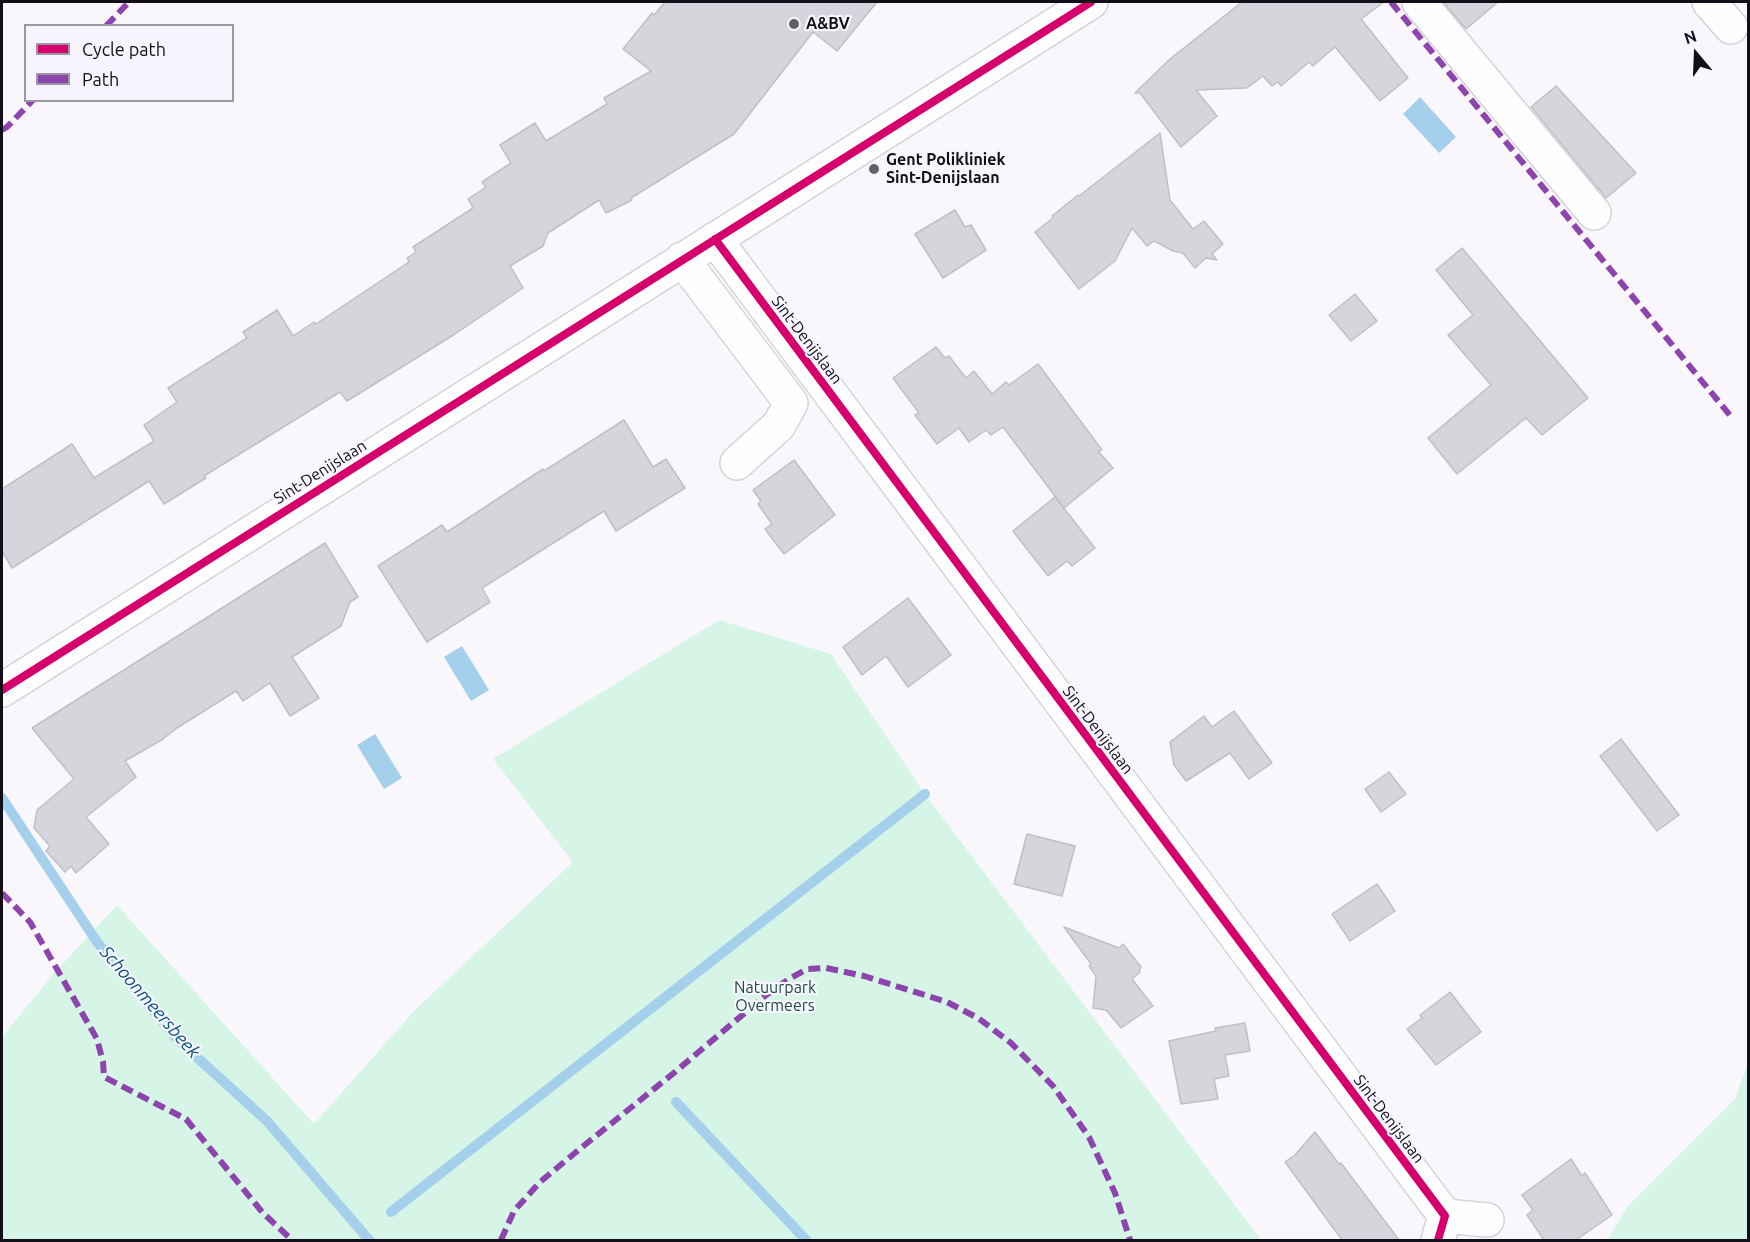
<!DOCTYPE html>
<html>
<head>
<meta charset="utf-8">
<style>
	body { margin:0 }
	#map { position:relative; width:1750px; height:1242px; overflow:hidden; background:#f9f7fc; font-family:Ubuntu,sans-serif }
	canvas { display:block }
	.frame { position:absolute; inset:0; border:3px solid #120f18; pointer-events:none }
	.legend { position:absolute; left:24px; top:24px; width:210px; height:78px; box-sizing:border-box; background:#f8f4ff; border:2px solid #9c98a3; margin:0; padding:8px 10px; list-style:none; font-size:18px; color:#120f18 }
	.legend li { display:flex; align-items:center; gap:12px; height:30px }
	.legend b { width:30px; border:2px solid #9c98a3 }
	.north { position:absolute; left:1666px; top:24px; width:60px; height:60px; -webkit-text-stroke:4px #f8f4ff; paint-order:stroke; rotate:341deg; font-size:16px; font-weight:700; line-height:24px; text-align:center; color:#120f18 }
	.north::after { content:''; display:block; margin:auto; width:21px; height:27px; background:#120f18; clip-path:polygon(50% 0,100% 100%,50% 72%,0 100%) }
</style>
</head>
<body>
<div id="map">
<canvas width="1750" height="1242"></canvas>
<div class="frame"></div>
<ul class="legend">
<li><b style="height:8px;background:#d6006c"></b>Cycle path</li>
<li><b style="height:8px;background:#8e44ad"></b>Path</li>
</ul>
<div class="north">N</div>
</div>
<script>
const context = document.querySelector('canvas').getContext('2d');
context.lineJoin = 'round';
function paint(path, color) { context.fillStyle = color; context.fill(path, 'evenodd'); }
const poly = rows => new Path2D(rows.map(r => 'M' + r).join(''));
function stroke(path, color, width, dash) { context.strokeStyle = color; context.lineWidth = width; context.lineCap = dash ? 'butt' : 'round'; context.setLineDash(dash || []); context.stroke(path); }
function label(font, color, halo, rows, align = 'center') {
  context.font = font + ' Ubuntu,sans-serif'; context.lineWidth = 4.5; context.setLineDash([]); context.textBaseline = 'middle'; context.strokeStyle = halo; context.fillStyle = color; for (const [text, x, y, turn = 0] of rows) {
    context.save(); context.translate(x, y); context.rotate((+turn || 0) * Math.PI / 180); context.textAlign = isNaN(turn) ? turn : align; if (halo) context.strokeText(text, 0, 0); context.fillText(text, 0, 0); context.restore();
  }
}
const green = poly([
	[719,620,831,654,925,794,1261,1240,2,1240,2,1037,56,971,117,905,314,1124,414,1011,573,862,493,759],
	[1748,1062,1748,1240,1607,1240,1628,1206,1735,1099]
]);
const water = poly([
	[1420,97,1456,137,1439,153,1403,114],
	[462,646,489,690,471,701,444,657],
	[375,734,402,778,384,789,357,745]
]);
const stream = poly([
	[2,798,97,942,178,1040,267,1121,369,1240],
	[676,1102,806,1240],
	[391,1212,925,794]
]);
const building = poly([
	[665,2,877,2,837,51,813,32,734,134,631,198,632,200,606,213,599,200,548,233,543,246,510,266,523,288,455,334,347,401,340,392,204,476,206,478,164,504,149,481,12,568,2,551,2,489,72,444,94,478,154,441,144,425,177,402,168,388,247,338,243,332,277,310,293,336,314,322,316,324,409,262,407,258,416,252,413,247,473,208,468,199,486,187,482,182,511,163,500,145,535,123,546,141,607,104,604,98,651,71,623,49,652,13,654,15,665,2],
	[1242,2,1384,2,1361,19,1408,78,1380,101,1335,47,1313,66,1309,62,1281,86,1278,82,1272,86,1263,76,1247,88,1196,90,1217,116,1181,147,1140,93,1135,93,1170,59,1242,2],
	[1443,2,1498,2,1466,29,1443,2],
	[1556,86,1636,173,1606,198,1531,107,1556,86],
	[1160,133,1170,200,1193,229,1204,221,1223,244,1212,254,1217,260,1206,258,1195,268,1183,253,1173,251,1154,241,1147,246,1132,228,1115,261,1079,289,1035,232,1053,218,1052,216,1078,195,1079,196,1160,133],
	[955,210,965,227,971,225,986,250,943,278,915,234,955,210],
	[1462,248,1588,398,1542,435,1526,418,1457,474,1428,438,1491,385,1448,335,1473,315,1436,270,1462,248],
	[1355,294,1377,321,1351,341,1329,315,1355,294],
	[936,347,945,358,949,356,966,378,974,371,992,394,1006,382,1009,385,1038,364,1102,450,1098,451,1113,468,1064,508,1003,427,991,435,986,430,969,442,959,428,937,444,915,415,919,413,893,378,936,347],
	[624,420,653,467,666,459,685,488,616,531,604,511,482,588,490,602,427,642,378,566,442,525,447,532,543,469,544,471,624,420],
	[794,460,835,515,784,554,765,529,772,524,758,504,761,501,753,490,794,460],
	[1055,497,1095,548,1072,566,1067,561,1048,576,1013,531,1055,497],
	[325,543,358,597,350,602,341,626,292,657,319,698,290,716,270,683,243,701,236,691,177,728,163,739,125,761,136,777,86,817,109,844,76,873,71,866,65,872,46,851,50,846,34,828,37,810,74,779,32,728,325,543],
	[908,598,951,655,908,687,886,656,862,675,843,647,908,598],
	[1234,711,1272,763,1249,779,1230,753,1186,781,1174,765,1170,742,1204,716,1212,727,1234,711],
	[1621,739,1679,815,1657,831,1600,756,1621,739],
	[1389,772,1406,794,1381,812,1365,789,1389,772],
	[1027,834,1075,846,1062,896,1014,884,1027,834],
	[1377,884,1395,911,1350,941,1332,914,1377,884],
	[1064,927,1119,948,1123,944,1141,967,1139,970,1140,972,1132,979,1153,1006,1121,1028,1106,1010,1093,1008,1096,976,1089,966,1091,964,1064,927],
	[1450,992,1481,1032,1436,1065,1407,1029,1422,1018,1420,1015,1450,992],
	[1245,1023,1250,1051,1225,1055,1229,1076,1214,1079,1218,1099,1181,1104,1169,1041,1216,1031,1215,1028,1245,1023],
	[1315,1132,1339,1164,1341,1163,1399,1240,1342,1240,1285,1162,1295,1155,1315,1132],
	[1571,1159,1582,1176,1585,1173,1612,1215,1576,1240,1544,1240,1527,1215,1533,1210,1522,1195,1571,1159]
]);
const minor = poly([
	[1419,2,1594,213],
	[1709,2,1731,27],
	[715,239,1445,1216,1438,1240],
	[682,259,791,403,779,425,737,463],
	[2,690,1091,2],
	[1445,1216,1487,1220]
]);
const quiet = poly([
	[1391,2,1733,419],
	[106,26,129,2],
	[2,130,7,127,33,100],
	[2,893,30,922,97,1039,103,1062,104,1077,186,1119,263,1213,292,1240],
	[501,1240,514,1211,540,1182,581,1148,675,1072,766,995,789,979,807,969,826,968,864,976,947,1002,978,1018,1011,1043,1053,1086,1089,1137,1115,1193,1130,1240]
]);
const cycleway = poly([
	[715,239,1445,1216,1438,1240],
	[2,690,1091,2]
]);
const markers = [
	[794,24,6,"#636068"],
	[874,169,6,"#636068"]
];
const poiNames = [
	["A&BV",806,24],
	["Gent Polikliniek",886,160],
	["Sint-Denijslaan",886,178]
];
const streetNames = [
	["Sint-Denijslaan",807,340,53],
	["Sint-Denijslaan",320,472,-32],
	["Sint-Denijslaan",1098,730,53],
	["Sint-Denijslaan",1389,1119,53]
];
const parkNames = [
	["Natuurpark",775,988],
	["Overmeers",775,1006]
];
const waterNames = [
	["Schoonmeersbeek",150,1002,49]
];
paint(green, '#d7f5e7');
paint(water, '#a5d0ec');
stroke(stream, '#a5d0ec', 10);
paint(building, '#d7d4dc');
stroke(building, '#c1bec5', 1.5);
stroke(minor, '#d5d2d9', 36);
stroke(minor, '#fefeff', 33);
stroke(quiet, '#8e44ad', 6, [12, 6]);
stroke(cycleway, '#d6006c', 8);
for (const [x, y, r, color] of markers) { const dot = new Path2D(); dot.arc(x, y, r, 0, 2 * Math.PI); context.fillStyle = color; context.fill(dot); stroke(dot, '#f8f4ff', 2); }
label('bold 16px', '#120f18', '#f8f4ff', poiNames, 'left');
label('16px', '#120f18', '#f8f4ff', streetNames);
label('16px', '#1c4f38', '#f8f4ff', parkNames);
label('italic 18px', '#07577c', '#f8f4ff', waterNames);
</script>
</body>
</html>
